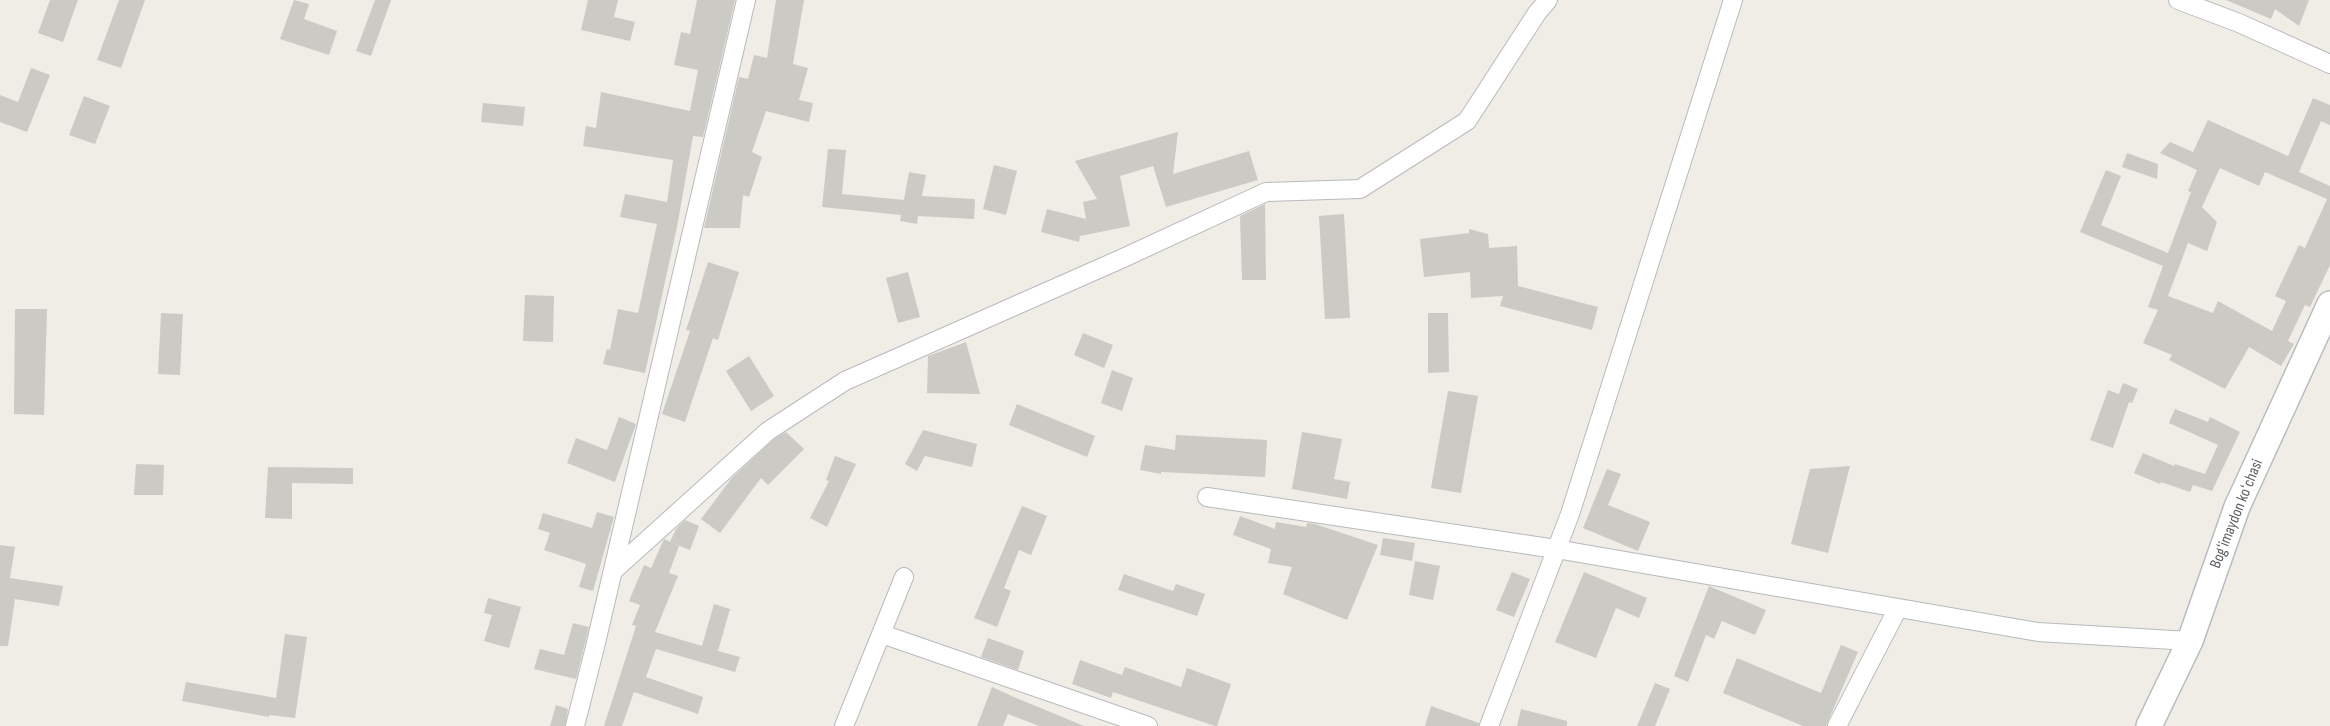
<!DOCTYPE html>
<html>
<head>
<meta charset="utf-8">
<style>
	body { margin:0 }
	canvas { display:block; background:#efede5 }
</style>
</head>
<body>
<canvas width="2330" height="726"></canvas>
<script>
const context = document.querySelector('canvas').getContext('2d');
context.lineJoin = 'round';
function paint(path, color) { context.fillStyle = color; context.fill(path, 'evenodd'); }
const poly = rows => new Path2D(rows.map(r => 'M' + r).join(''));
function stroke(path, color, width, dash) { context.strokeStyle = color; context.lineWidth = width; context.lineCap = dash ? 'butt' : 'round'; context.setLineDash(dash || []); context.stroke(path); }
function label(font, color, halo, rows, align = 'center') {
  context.font = font + ' "Sofia Sans Condensed",sans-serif'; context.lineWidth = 4; context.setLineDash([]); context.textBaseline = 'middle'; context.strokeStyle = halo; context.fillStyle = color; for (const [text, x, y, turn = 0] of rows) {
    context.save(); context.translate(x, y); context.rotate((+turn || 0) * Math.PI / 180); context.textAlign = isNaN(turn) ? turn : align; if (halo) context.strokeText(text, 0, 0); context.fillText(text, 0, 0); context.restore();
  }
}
const building = poly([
	[50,0,78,0,63,42,38,33],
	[119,0,145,0,121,68,97,60],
	[294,0,309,4,304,19,337,31,329,55,280,39],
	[375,0,391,0,371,56,356,51],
	[588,0,618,0,614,17,635,22,630,41,581,30],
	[697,0,735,0,703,137,693,136,677,227,645,373,603,364,607,349,610,350,618,309,638,313,657,224,620,217,625,194,667,202,673,160,583,146,586,126,596,128,601,92,690,111,698,70,674,65,681,32,690,34],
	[776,0,804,0,793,64,808,68,799,100,813,103,809,122,766,111,752,152,762,157,749,197,743,195,740,228,704,228,739,77,748,79,754,55,767,58],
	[2226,0,2309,0,2299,26,2275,9,2271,19],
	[31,68,50,75,27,132,0,122,0,95,18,102],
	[84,96,110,106,95,144,69,135],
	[2313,98,2330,105,2330,125,2321,121,2299,172,2330,186,2330,265,2310,307,2305,305,2288,341,2294,344,2281,366,2249,347,2225,389,2169,360,2172,355,2143,343,2158,310,2148,307,2163,266,2080,232,2106,170,2121,176,2101,225,2168,253,2191,192,2188,191,2197,170,2160,153,2170,142,2193,152,2208,120,2288,156],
	[2220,168,2259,186,2265,172,2327,199,2305,248,2299,245,2275,296,2286,301,2272,331,2218,301,2213,313,2168,296,2188,243,2207,251,2217,222,2202,207],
	[483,103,525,107,523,126,481,122],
	[1178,132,1173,174,1249,151,1258,180,1166,207,1153,166,1120,176,1130,226,1080,236,1079,242,1041,232,1047,209,1086,219,1083,202,1097,199,1075,161],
	[828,149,846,150,842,194,904,200,909,172,926,175,922,196,975,199,974,219,918,216,917,224,900,221,901,215,822,207],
	[2127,153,2158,164,2157,179,2122,167],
	[994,165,1017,171,1006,215,983,209],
	[1265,204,1266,280,1242,280,1240,216],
	[1344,214,1350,318,1325,319,1319,216],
	[1469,229,1488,234,1489,248,1517,246,1518,286,1598,307,1592,330,1500,306,1503,296,1471,298,1470,272,1424,277,1420,239,1469,233],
	[708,262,739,272,718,340,713,338,685,422,662,414,690,331,686,330],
	[908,272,920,317,898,323,886,278],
	[525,295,554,296,553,342,523,341],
	[15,309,47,309,44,415,14,414],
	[161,313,183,314,180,375,158,374],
	[1428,313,1448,313,1449,372,1428,373],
	[1083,333,1113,345,1104,368,1074,355],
	[966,342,980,394,927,393,928,356],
	[749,356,774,396,751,411,726,371],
	[1112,370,1133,378,1122,411,1101,403],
	[2123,383,2138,389,2132,403,2129,402,2113,448,2090,440,2108,390,2119,394],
	[1448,391,1478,396,1461,493,1431,488],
	[1017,404,1095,436,1087,457,1009,425],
	[2175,409,2208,422,2210,417,2240,432,2212,491,2193,485,2190,492,2161,482,2160,484,2134,473,2143,453,2174,466,2175,464,2205,474,2218,445,2169,423],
	[619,417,636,424,615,482,567,463,576,438,607,450],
	[923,430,977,444,972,467,925,456,917,471,905,464],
	[786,432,804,449,768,485,761,478,720,533,701,519,731,479,774,439],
	[1302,432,1342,439,1334,479,1350,482,1347,499,1292,489],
	[1176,435,1267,440,1265,477,1161,472,1161,474,1140,470,1145,445,1175,450],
	[835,456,856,464,827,527,810,518,829,481,826,480],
	[136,464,164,465,163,495,134,495],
	[1850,466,1828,553,1791,544,1810,469],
	[268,467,353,468,353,484,292,483,292,519,265,518],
	[1607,469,1621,474,1608,505,1650,522,1638,551,1583,528],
	[1022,506,1047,516,1031,555,1019,550,1004,588,1011,591,997,627,974,618],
	[597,512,614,517,593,591,579,587,586,564,544,550,550,533,538,529,543,513,592,528],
	[1240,516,1275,529,1276,522,1306,527,1307,523,1315,524,1378,545,1347,620,1283,594,1292,567,1268,563,1271,549,1233,535],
	[685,520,699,526,690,550,670,542,676,529],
	[1383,538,1415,543,1412,561,1380,555],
	[664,539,679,546,669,573,678,576,655,632,702,646,714,604,730,609,718,651,740,657,735,672,656,649,646,677,703,697,698,714,634,692,622,726,604,726,636,626,632,625,640,605,629,601,644,565,651,568],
	[0,545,15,547,10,578,63,586,59,606,15,599,8,646,0,646],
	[1415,561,1440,566,1433,600,1409,595],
	[1512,572,1530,579,1514,617,1496,610],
	[1584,572,1647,598,1639,618,1616,608,1596,658,1555,642],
	[1124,574,1173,591,1176,584,1205,594,1197,616,1118,590],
	[1709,586,1766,610,1755,635,1722,621,1714,639,1706,635,1688,682,1674,676],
	[488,598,521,607,509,648,484,641,492,615,484,613],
	[573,623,589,627,576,679,534,669,540,649,564,655],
	[285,634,307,637,295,718,269,715,269,717,182,701,186,682,276,698],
	[988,638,1024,651,1018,670,981,657],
	[1841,645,1858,652,1826,726,1803,726,1723,693,1737,658,1821,693],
	[1080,660,1122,675,1125,667,1181,687,1187,668,1231,684,1217,726,1215,726,1113,692,1111,698,1072,684],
	[1655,683,1670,689,1655,726,1637,726],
	[992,687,1014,697,1084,726,1039,726,1008,714,1003,726,977,726],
	[556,705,568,709,565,726,550,726],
	[1431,706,1479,723,1479,726,1425,726],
	[1521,709,1567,721,1567,726,1517,726]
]);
const street = poly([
	[2178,0,2239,23,2330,64],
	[1207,497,1556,549,2038,632,2190,641],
	[613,571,768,431,845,381,1121,259,1266,192,1360,189,1467,121,1537,13,1548,0],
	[882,634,1148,726],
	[575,726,595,647,746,0],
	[844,726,904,577],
	[1489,726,1570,514,1733,0],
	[1837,726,1898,608]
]);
const secondary = poly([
	[2149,726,2190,641,2237,507,2330,304]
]);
const streetNames = [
	["Bogʻimaydon koʻchasi",2237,514,-68]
];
paint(building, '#cccac4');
stroke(street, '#b7babf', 20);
stroke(secondary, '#b8bbc1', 28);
stroke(street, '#fff', 18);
stroke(secondary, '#fff', 25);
label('16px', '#5c6065', '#fff', streetNames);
</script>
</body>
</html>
